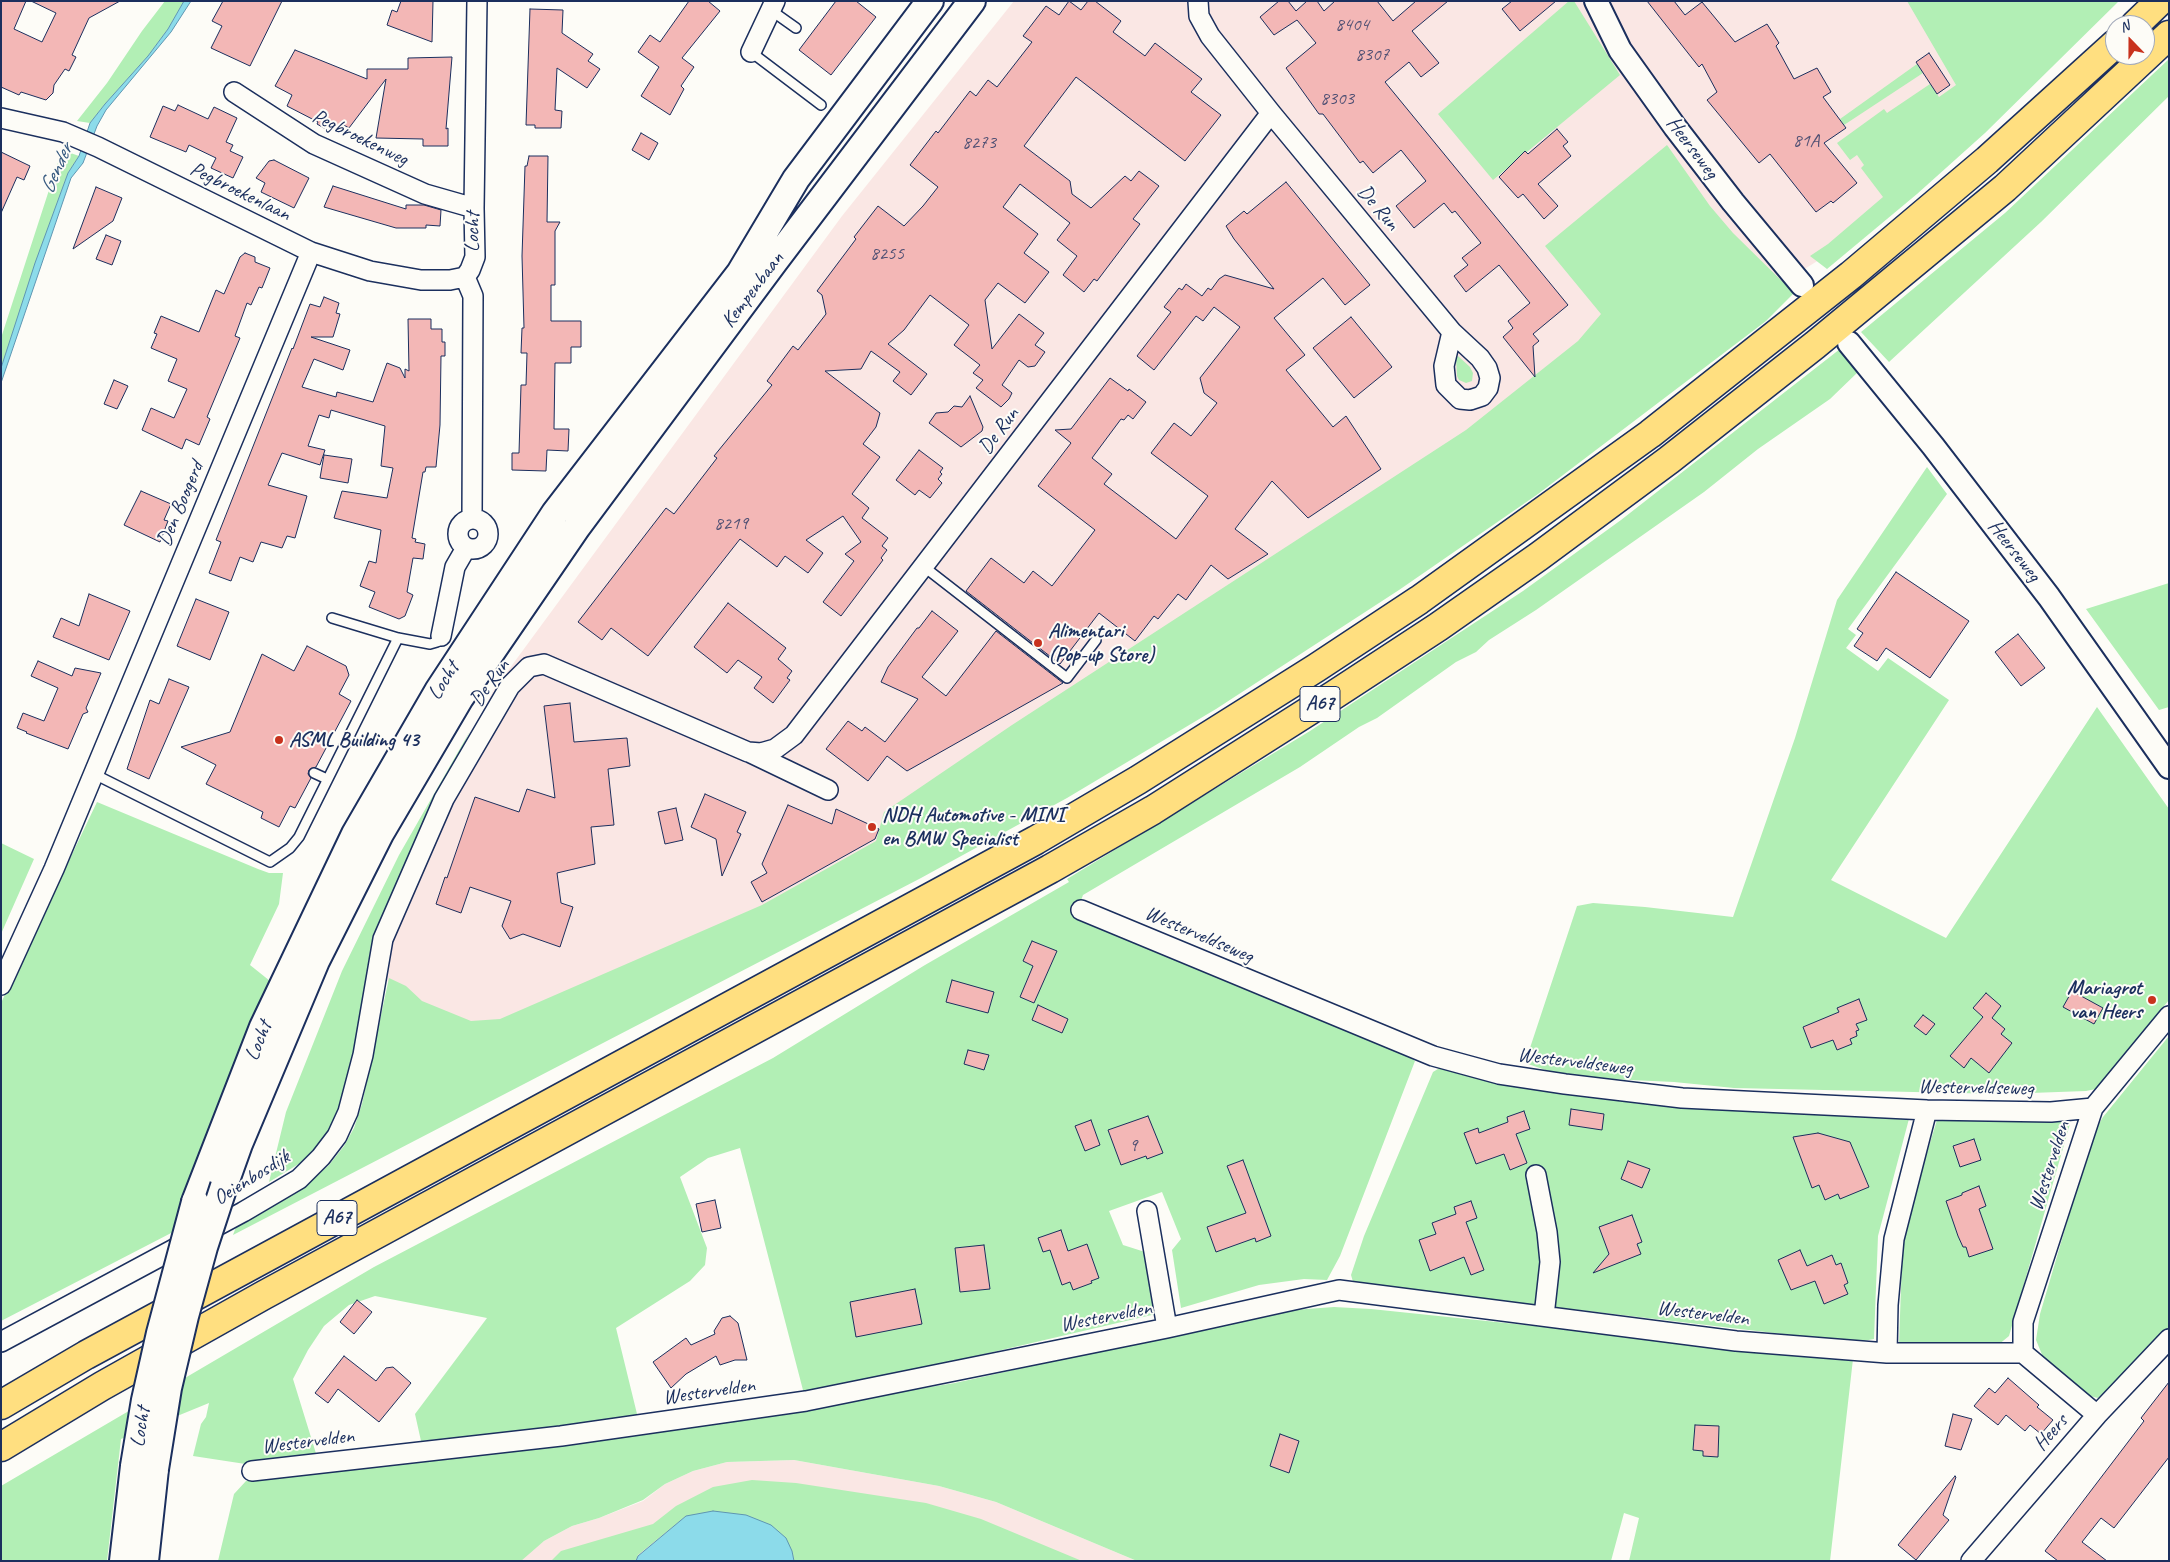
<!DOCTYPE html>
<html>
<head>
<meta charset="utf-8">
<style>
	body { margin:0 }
	#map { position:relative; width:2170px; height:1562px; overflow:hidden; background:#fdfcf7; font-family:Caveat,sans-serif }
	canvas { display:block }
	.frame { position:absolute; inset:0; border:2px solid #1b2f5e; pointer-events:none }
	.north { position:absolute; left:2105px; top:15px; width:50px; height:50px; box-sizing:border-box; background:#fdfcf7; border:1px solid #a3aaba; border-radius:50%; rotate:338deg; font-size:14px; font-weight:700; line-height:20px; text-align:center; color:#1b2f5e }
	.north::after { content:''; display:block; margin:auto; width:18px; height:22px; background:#c8321e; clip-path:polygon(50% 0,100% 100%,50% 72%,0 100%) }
</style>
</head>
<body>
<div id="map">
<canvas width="2170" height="1562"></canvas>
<div class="frame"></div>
<div class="north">N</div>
</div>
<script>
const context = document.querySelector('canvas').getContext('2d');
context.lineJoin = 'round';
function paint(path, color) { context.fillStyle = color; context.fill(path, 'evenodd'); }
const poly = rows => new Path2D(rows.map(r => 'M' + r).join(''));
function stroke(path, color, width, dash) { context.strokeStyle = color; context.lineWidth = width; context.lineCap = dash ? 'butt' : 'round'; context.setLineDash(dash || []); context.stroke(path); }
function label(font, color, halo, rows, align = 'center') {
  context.font = font + ' Caveat,sans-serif'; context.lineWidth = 4; context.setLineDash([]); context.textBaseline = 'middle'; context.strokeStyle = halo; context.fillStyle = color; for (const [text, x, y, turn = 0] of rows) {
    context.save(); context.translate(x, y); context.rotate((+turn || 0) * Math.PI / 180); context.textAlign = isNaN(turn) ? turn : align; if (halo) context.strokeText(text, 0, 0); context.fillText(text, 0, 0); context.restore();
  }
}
const built = poly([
	[1014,1,1917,1,1988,117,1827,255,883,843,485,1052,358,960,493,691,842,216],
	[794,1460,939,1486,996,1502,1137,1561,517,1561,544,1541,572,1526,599,1518,643,1501,665,1484,693,1471,727,1462]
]);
const green = poly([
	[165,1,184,1,168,29,148,56,105,104,90,123,77,121,107,83,142,31],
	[1569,1,1574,1,1620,75,1493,180,1438,114],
	[1907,1,2119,1,1985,133,1917,194,1827,269,1810,256,1828,244,1883,197,1861,168,1864,165,1857,155,1850,160,1837,143,1884,109,1887,113,1930,84,1939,97,1956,85],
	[2169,59,2169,96,2041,222,1889,362,1861,332,2005,213],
	[1917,64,1923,73,1844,125,1840,119],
	[1667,145,1710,206,1733,233,1794,293,1766,321,1538,494,1399,590,1216,709,1067,798,921,878,233,1235,236,1227,289,1196,311,1181,329,1165,344,1146,354,1128,362,1104,389,978,406,986,422,1001,471,1021,500,1019,762,905,876,841,884,812,1012,725,1466,430,1578,341,1601,314,1545,246],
	[62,150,79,156,68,173,53,215,1,368,1,338],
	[1840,349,1858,372,1830,399,1758,449,1704,492,1536,610,1489,640,1476,652,1456,662,1377,718,1359,727,1300,767,1083,895,1076,914,1107,928,1129,941,1402,1051,1415,1061,1340,1256,1327,1280,1304,1279,1259,1285,1181,1308,1172,1250,1181,1239,1162,1192,1109,1211,1123,1245,1145,1252,1156,1314,886,1377,804,1394,740,1148,708,1158,680,1177,707,1248,705,1265,690,1281,616,1328,638,1418,421,1441,415,1414,487,1318,375,1296,349,1305,324,1326,308,1350,293,1379,318,1460,252,1465,193,1456,201,1424,206,1417,209,1403,121,1439,107,1561,1,1561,1,1486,374,1267,773,1058,925,965,1069,882,1067,879,1310,731,1523,591,1621,520],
	[1458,356,1470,367,1473,373,1472,381,1466,383,1459,380,1457,376,1456,358],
	[1927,467,1947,494,1848,629,1856,635,1846,648,1878,671,1888,658,1949,700,1831,880,1946,938,2097,707,2169,809,2169,1000,2096,1089,2086,1091,2003,1094,1734,1088,1674,1082,1566,1077,1525,1063,1577,906,1593,903,1645,907,1733,917,1795,738,1837,600],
	[2169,583,2169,707,2159,710,2086,609],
	[470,731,373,935,349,1078,342,1105,327,1136,302,1162,269,1182,286,1112,342,971,399,855],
	[97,802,258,869,269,873,283,873,279,904,250,965,275,985,175,1231,1,1321,1,1003],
	[1,843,34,859,1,934],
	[2169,1036,2169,1330,2098,1398,2086,1395,2043,1357,2036,1340,2040,1314,2093,1134,2103,1117],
	[1446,1064,1565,1093,1641,1104,1910,1115,1878,1236,1874,1339,1863,1341,1808,1337,1393,1288,1381,1285,1354,1285,1351,1275,1364,1236,1433,1072],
	[1937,1120,2060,1122,2070,1124,2009,1336,1992,1350,1899,1344,1903,1231],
	[1334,1307,1371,1309,1853,1359,1830,1561,1629,1561,1639,1518,1624,1513,1611,1561,1137,1561,996,1502,939,1486,794,1460,727,1462,693,1471,665,1484,643,1500,599,1518,572,1526,544,1541,521,1561,218,1561,234,1494,246,1481,264,1475,573,1444,955,1383,1280,1311],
	[752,1480,796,1483,926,1503,981,1519,1082,1561,794,1561,792,1551,686,1516,638,1555,636,1561,551,1561,561,1551,653,1524,676,1506,713,1487]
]);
const water = poly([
	[184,1,191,1,171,32,106,110,97,126,83,163,71,178,1,383,1,368,35,263,68,173,79,156,90,123,105,104,148,56,168,29,184,1],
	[713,1511,746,1515,771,1525,786,1538,792,1551,794,1561,636,1561,638,1556,686,1516,713,1511]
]);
const building = poly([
	[1,1,26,1,14,29,42,42,56,13,31,1,120,1,89,18,72,55,76,57,69,71,65,69,54,85,53,93,46,100,21,92,19,95,1,87,1,1],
	[223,1,282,1,250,66,211,48,222,26,212,21,223,1],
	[401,1,433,1,432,42,387,25,392,10,397,12,401,1],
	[689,1,708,1,720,11,682,58,694,67,681,86,684,89,670,115,641,96,659,67,638,52,650,35,660,42,689,1],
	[836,1,856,1,876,17,831,75,799,50,836,1],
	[1069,1,1081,10,1088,1,1095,1,1121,21,1113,32,1145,56,1155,43,1202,79,1191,92,1221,115,1185,161,1076,77,1024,146,1070,181,1072,194,1091,208,1125,176,1131,181,1139,171,1159,186,1133,219,1140,224,1097,281,1094,279,1084,292,1063,275,1077,256,1057,240,1070,223,1020,184,1003,207,1038,234,1024,253,1049,272,1025,303,998,283,985,300,992,349,1019,314,1044,333,1035,345,1045,352,1035,366,1028,367,1019,360,1002,385,1012,393,1009,399,1001,407,976,388,983,380,973,373,980,365,954,345,969,325,930,295,904,330,888,344,927,374,911,395,893,381,900,372,871,351,861,369,825,371,880,413,876,427,863,444,880,457,852,494,869,508,862,518,888,538,882,546,887,550,881,558,883,560,841,616,823,602,854,561,845,554,861,542,843,516,806,540,823,553,808,573,785,556,777,567,740,539,648,656,611,628,602,640,578,622,666,508,674,514,717,458,714,456,772,385,767,381,793,346,798,350,826,314,822,295,817,291,856,239,854,237,878,206,904,226,923,206,938,187,910,165,936,131,938,133,970,91,976,96,988,80,997,87,1032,42,1023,36,1046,6,1059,15,1069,1],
	[1279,1,1288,1,1296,11,1307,1,1317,1,1324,11,1335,1,1377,1,1393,21,1416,1,1448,1,1412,31,1439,63,1421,77,1409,62,1385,82,1568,305,1533,334,1539,341,1533,346,1535,377,1503,337,1513,328,1508,321,1530,303,1499,265,1466,292,1454,276,1468,265,1462,258,1481,243,1455,211,1452,213,1444,203,1414,228,1396,206,1426,181,1401,150,1373,173,1363,161,1360,163,1323,114,1319,114,1286,68,1316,43,1297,20,1274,35,1260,17,1279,1],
	[1512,1,1556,1,1520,31,1502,9,1512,1],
	[1647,1,1674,1,1685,15,1702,2,1735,42,1767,24,1779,43,1776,46,1794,79,1817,68,1831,92,1823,97,1846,128,1824,143,1857,183,1833,203,1831,201,1816,212,1770,154,1759,163,1707,100,1717,92,1702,64,1699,67,1647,1],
	[530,9,563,10,562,33,593,54,588,61,600,69,587,88,557,68,555,110,562,111,561,128,535,128,535,125,526,125,530,9],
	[295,50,367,79,367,69,408,69,408,58,452,57,446,129,448,128,448,146,423,146,423,139,376,138,386,79,349,128,340,123,336,131,332,129,331,132,317,124,318,122,287,106,292,95,275,86,295,50],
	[1929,53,1950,85,1937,94,1916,62,1929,53],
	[178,105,208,119,214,107,237,118,226,142,233,145,230,151,243,157,233,178,211,168,216,158,189,145,186,152,150,137,163,106,175,111,178,105],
	[1557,129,1568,142,1563,146,1571,156,1538,184,1558,206,1544,219,1523,194,1518,198,1499,177,1525,151,1528,154,1557,129],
	[641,133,658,143,649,160,632,150,641,133],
	[1,152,30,166,24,180,17,177,1,213,1,152],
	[529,156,548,156,547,222,560,222,555,231,555,285,551,285,551,321,581,321,581,347,571,347,571,363,555,363,554,429,569,429,568,451,547,450,546,471,512,470,512,453,519,453,521,385,526,385,527,353,521,353,522,328,524,328,522,256,525,166,527,166,529,156],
	[274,160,309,178,294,208,261,192,265,183,256,178,269,161,274,160],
	[1286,182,1370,285,1345,305,1323,278,1274,318,1305,355,1286,370,1333,427,1346,416,1381,469,1308,518,1272,481,1235,529,1268,554,1228,579,1211,565,1186,600,1178,594,1158,619,1154,616,1135,641,1099,613,1060,664,966,591,991,558,1024,583,1033,571,1052,586,1095,530,1038,486,1071,443,1055,430,1071,429,1110,378,1128,391,1129,389,1146,402,1133,419,1128,415,1124,420,1121,419,1092,458,1112,474,1104,484,1176,539,1208,496,1151,453,1174,423,1191,436,1217,403,1204,393,1200,378,1240,327,1214,307,1203,321,1196,316,1154,370,1137,356,1171,312,1164,307,1179,288,1182,290,1186,284,1202,296,1208,288,1211,290,1219,279,1225,275,1274,289,1234,239,1226,226,1244,211,1247,214,1286,182],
	[333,186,406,209,406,205,424,205,441,210,440,226,426,225,426,228,396,228,324,207,333,186],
	[96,187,122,198,113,221,73,249,96,187],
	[106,235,121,241,112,265,96,259,106,235],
	[245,253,255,257,255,262,270,268,262,288,259,287,251,305,247,303,235,336,240,338,207,417,210,419,199,445,186,439,182,449,142,430,151,408,174,418,187,389,168,381,177,359,151,348,157,334,154,333,161,316,199,332,216,290,224,294,240,257,245,253],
	[324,297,339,303,336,313,340,314,333,337,311,337,350,350,343,370,314,359,302,387,336,397,337,392,373,402,387,363,400,368,405,378,405,369,409,371,408,319,431,319,431,329,442,329,442,342,445,342,445,356,441,356,440,425,436,467,426,467,425,472,423,472,412,538,416,539,415,542,425,544,423,559,413,558,407,592,413,595,405,616,399,619,369,607,375,592,360,586,369,561,376,563,381,530,334,518,342,491,387,498,393,468,381,466,385,426,331,410,329,418,319,415,308,446,325,450,320,465,282,453,268,485,307,496,295,538,287,536,282,548,261,542,253,562,240,557,231,581,209,573,221,542,216,540,292,348,293,349,310,304,320,307,324,297],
	[1351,317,1392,367,1354,398,1313,348,1351,317],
	[114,380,128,386,117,409,104,404,114,380],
	[970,396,983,427,982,431,961,447,929,423,936,413,948,412,954,406,962,407,970,396],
	[919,450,943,468,940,472,942,474,938,479,942,483,930,498,919,490,915,495,896,480,919,450],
	[324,455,352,459,348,483,320,478,324,455],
	[141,491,171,504,164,520,168,521,160,542,124,525,141,491],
	[1896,572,1969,621,1930,678,1886,648,1877,661,1854,646,1863,633,1857,629,1896,572],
	[89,594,130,611,109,660,53,637,61,618,79,626,89,594],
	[196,599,229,612,210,660,177,646,196,599],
	[728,603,786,648,778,659,792,671,787,678,790,680,773,703,754,688,762,677,738,660,727,673,694,647,728,603],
	[932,611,958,631,922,677,946,696,996,631,1063,683,907,771,887,756,868,781,826,749,848,721,862,731,865,727,885,742,918,699,881,682,888,667,917,628,919,628,932,611],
	[2018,634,2045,668,2021,686,1995,652,2018,634],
	[307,646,346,666,349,675,339,694,351,701,316,767,309,770,308,774,311,778,295,808,290,806,279,827,261,818,263,812,206,784,216,765,181,747,230,732,262,654,294,671,307,646],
	[38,661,72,676,75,668,101,673,86,708,88,712,83,714,68,749,26,733,27,732,17,728,23,713,44,721,58,688,31,676,38,661],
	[169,679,189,687,149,779,127,769,150,700,159,704,169,679],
	[570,703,574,742,627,738,630,766,608,769,614,825,591,827,595,864,557,873,561,903,573,907,560,947,523,934,510,939,502,926,511,901,470,887,461,913,436,904,445,877,447,878,475,797,519,812,527,789,555,798,544,706,570,703],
	[705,794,746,812,737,832,741,834,722,876,716,839,691,827,705,794],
	[788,805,832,824,836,809,879,829,875,839,762,902,751,882,767,873,762,864,788,805],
	[676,808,683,840,665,844,658,812,676,808],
	[1032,941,1057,951,1034,1003,1020,997,1033,966,1023,961,1032,941],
	[952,980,994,992,988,1013,946,1002,952,980],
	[2072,991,2103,1008,2094,1024,2063,1007,2072,991],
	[1986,993,2001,1006,1992,1018,2005,1029,2001,1034,2012,1043,1989,1073,1971,1058,1964,1068,1950,1056,1983,1017,1973,1008,1986,993],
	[1859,999,1867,1020,1856,1024,1859,1030,1856,1031,1857,1036,1850,1039,1852,1044,1837,1050,1833,1040,1811,1048,1803,1027,1839,1012,1837,1008,1859,999],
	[1038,1005,1068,1019,1062,1033,1032,1020,1038,1005],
	[1923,1015,1935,1024,1926,1035,1914,1026,1923,1015],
	[968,1050,989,1055,984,1070,964,1064,968,1050],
	[1571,1109,1604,1114,1602,1130,1569,1125,1571,1109],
	[1524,1111,1530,1129,1516,1134,1527,1163,1510,1170,1504,1154,1476,1164,1464,1133,1478,1128,1479,1133,1508,1122,1507,1117,1524,1111],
	[1148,1116,1163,1153,1147,1159,1146,1156,1121,1165,1108,1130,1148,1116],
	[1091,1120,1100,1145,1085,1151,1075,1126,1091,1120],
	[1818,1133,1850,1142,1869,1187,1840,1199,1838,1194,1825,1200,1819,1185,1812,1188,1793,1137,1818,1133],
	[1974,1139,1981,1160,1960,1167,1953,1146,1974,1139],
	[1243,1160,1271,1236,1256,1242,1255,1238,1216,1252,1207,1227,1246,1213,1227,1166,1243,1160],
	[1628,1161,1650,1169,1642,1188,1621,1179,1628,1161],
	[1979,1186,1986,1206,1979,1209,1993,1249,1969,1257,1966,1247,1963,1247,1958,1236,1946,1201,1962,1195,1962,1193,1979,1186],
	[715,1200,721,1228,702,1232,696,1204,715,1200],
	[1471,1201,1477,1218,1466,1222,1484,1270,1471,1275,1464,1257,1430,1271,1419,1240,1436,1234,1432,1223,1456,1214,1454,1207,1471,1201],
	[1632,1215,1642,1242,1637,1244,1641,1254,1593,1273,1609,1254,1599,1227,1632,1215],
	[1061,1230,1068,1251,1087,1244,1099,1278,1091,1281,1092,1283,1073,1290,1070,1282,1062,1285,1050,1250,1043,1252,1038,1238,1061,1230],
	[984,1245,990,1289,960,1292,955,1248,984,1245],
	[1800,1250,1807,1266,1832,1255,1836,1265,1841,1263,1848,1283,1844,1285,1848,1294,1824,1304,1815,1281,1791,1290,1778,1260,1800,1250],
	[915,1289,922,1324,856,1337,850,1302,915,1289],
	[357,1300,372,1312,354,1334,340,1322,357,1300],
	[730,1316,738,1323,747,1360,735,1360,720,1365,716,1356,686,1374,671,1388,653,1362,686,1338,691,1345,715,1334,714,1331,722,1318,730,1316],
	[344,1356,376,1381,386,1368,393,1367,411,1383,379,1422,338,1389,328,1403,315,1393,344,1356],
	[2008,1378,2039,1405,2037,1407,2053,1420,2041,1434,2030,1425,2025,1431,2006,1415,1998,1425,1974,1406,1989,1388,1995,1393,2008,1378],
	[2169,1382,2169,1457,2114,1528,2101,1518,2082,1542,2107,1561,2058,1561,2045,1551,2144,1421,2141,1418,2169,1382],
	[1953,1414,1972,1419,1961,1450,1945,1446,1953,1414],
	[1695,1425,1719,1426,1718,1457,1703,1456,1703,1451,1693,1450,1695,1425],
	[1280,1434,1299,1441,1289,1473,1270,1466,1280,1434],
	[1955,1476,1956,1477,1943,1515,1949,1520,1916,1560,1898,1545,1955,1476]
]);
const service = poly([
	[772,11,796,28],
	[751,52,821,105],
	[923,566,1067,678,1096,640],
	[332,618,398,638,430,644,437,642,441,636],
	[92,773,270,862,290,848,299,837,398,638],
	[314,773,327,779]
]);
const minor = poly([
	[1198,1,1199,16,1210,36,1271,113,1452,332,1480,358,1487,368,1490,378,1488,388,1482,396,1470,400,1460,399,1446,385,1444,366,1452,332],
	[751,52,775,1],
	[234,92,314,144,425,194,474,208],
	[1,118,63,132,98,147,311,252,370,271,421,280,450,280,465,277],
	[472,518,473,296,465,277,470,270,475,257,474,208,477,1],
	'458 534a15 15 0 1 1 30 0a15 15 0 1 1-30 0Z',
	[441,636,455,567,466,548],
	[751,753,828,790],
	[1081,910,1433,1056,1499,1074,1565,1084,1682,1098,1927,1110,2051,1112,2093,1108],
	[1,985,54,869,311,252],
	[1536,1175,1547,1232,1550,1262,1544,1316],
	[1147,1211,1167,1328],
	[1,1342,243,1212,299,1179,321,1157,337,1136,348,1112,363,1055,383,939,444,799,510,686,529,667,544,664,748,752,761,753,775,749,794,735,1271,113],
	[1887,1353,1888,1305,1894,1239,1927,1110],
	[2023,1353,2023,1322,2093,1108,2169,1016],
	[252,1471,561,1436,806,1401,1167,1328,1339,1290,1736,1341,1887,1353,2023,1353,2097,1415],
	[1971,1561,2097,1415,2169,1339]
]);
const tertiary = poly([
	[1596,1,1620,50,1675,127,1733,202,1802,285],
	[1849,343,1933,446,2049,597,2169,767]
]);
const secondary = poly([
	[224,1186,239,1144,316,961,380,834,460,698,577,527,774,262,972,1],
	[195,1202,263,1027,355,834,438,691,555,513,740,273,796,179,930,1],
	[123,1561,134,1466],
	[145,1561,155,1469]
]);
const motorway = poly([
	[2135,25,2160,1],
	[1,1405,86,1355,1036,840,1138,780,1316,668,1419,600,1650,434,1851,275,1987,160,2115,44],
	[1,1447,102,1386,264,1295,1050,869,1153,810,1334,695,1438,627,1538,557,1669,460,1815,345,2005,188,2169,35]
]);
const secondaryBridge = poly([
	[134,1466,145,1400,160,1333,195,1202],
	[155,1469,168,1388,185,1316,204,1247,224,1186]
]);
const markers = [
	[1038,643,5,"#c8321e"],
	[279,740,5,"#c8321e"],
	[872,827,5,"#c8321e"],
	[2152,1000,5,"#c8321e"]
];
const numberNames = [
	["8404",1352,25],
	["8307",1372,55],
	["8303",1337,99],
	["81A",1806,141],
	["8273",979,143],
	["8255",887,254],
	["8219",731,524],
	["9",1133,1146]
];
const shields = [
	[1320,704,40],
	[337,1218,40]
];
const shieldNames = [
	["A67",1320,704],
	["A67",337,1218]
];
const streetNames = [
	["Pegbroekenweg",360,138,26],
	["Heerseweg",1692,148,53],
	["Pegbroekenlaan",240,192,26],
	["De Run",1378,208,50],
	["Locht",473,232,-89],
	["Kempenbaan",753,290,-53],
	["De Run",999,431,-53],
	["Den Boogerd",181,504,-67],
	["Heerseweg",2014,551,52],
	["Locht",444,681,-58],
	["De Run",490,683,-54],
	["Westerveldseweg",1199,935,23],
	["Locht",259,1041,-68],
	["Westerveldseweg",1575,1062,7],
	["Westerveldseweg",1976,1088,1],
	["Westervelden",2050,1166,-72],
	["Oeienbosdijk",252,1178,-32],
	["Westervelden",1703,1314,7],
	["Westervelden",1106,1317,-11],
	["Westervelden",709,1392,-8],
	["Locht",141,1427,-81],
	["Heers",2051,1433,-49],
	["Westervelden",308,1442,-7]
];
const poiNames = [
	["Alimentari",1048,631],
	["(Pop-up Store)",1048,655],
	["ASML Building 43",289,740],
	["NDH Automotive - MINI",882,815],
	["en BMW Specialist",882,839],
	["Mariagrot",2142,988,"right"],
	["van Heers",2142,1012,"right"]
];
const waterNames = [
	["Gender",57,169,-66]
];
paint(built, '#fae7e4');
paint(green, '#b2efb5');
paint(water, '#8cdbea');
stroke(water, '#5f96b2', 1);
paint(building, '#f3b7b6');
stroke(building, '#1b2f5e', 1);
stroke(service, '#1b2f5e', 12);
stroke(minor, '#1b2f5e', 22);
stroke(tertiary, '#1b2f5e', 26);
stroke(secondary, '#1b2f5e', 30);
stroke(motorway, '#1b2f5e', 31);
stroke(service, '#fdfcf7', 9);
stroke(minor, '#fdfcf7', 19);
stroke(tertiary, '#fdfcf7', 22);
stroke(secondary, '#fdfcf7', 26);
stroke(motorway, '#ffdf80', 28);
stroke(secondaryBridge, '#1b2f5e', 30, []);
stroke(secondaryBridge, '#fdfcf7', 26);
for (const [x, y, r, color] of markers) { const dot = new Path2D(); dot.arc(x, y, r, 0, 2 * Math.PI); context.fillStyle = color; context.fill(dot); stroke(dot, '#fdfcf7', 2); }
label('19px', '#515174', null, numberNames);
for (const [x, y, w] of shields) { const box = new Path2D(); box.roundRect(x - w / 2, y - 17.5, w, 35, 4); context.fillStyle = '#fdfcf7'; context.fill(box); stroke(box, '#1b2f5e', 1); }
label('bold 20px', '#1b2f5e', null, shieldNames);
label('21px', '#1b2f5e', '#fdfcf7', streetNames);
label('bold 21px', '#1b2f5e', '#fdfcf7', poiNames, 'left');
label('italic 22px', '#375a81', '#fdfcf7', waterNames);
</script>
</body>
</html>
